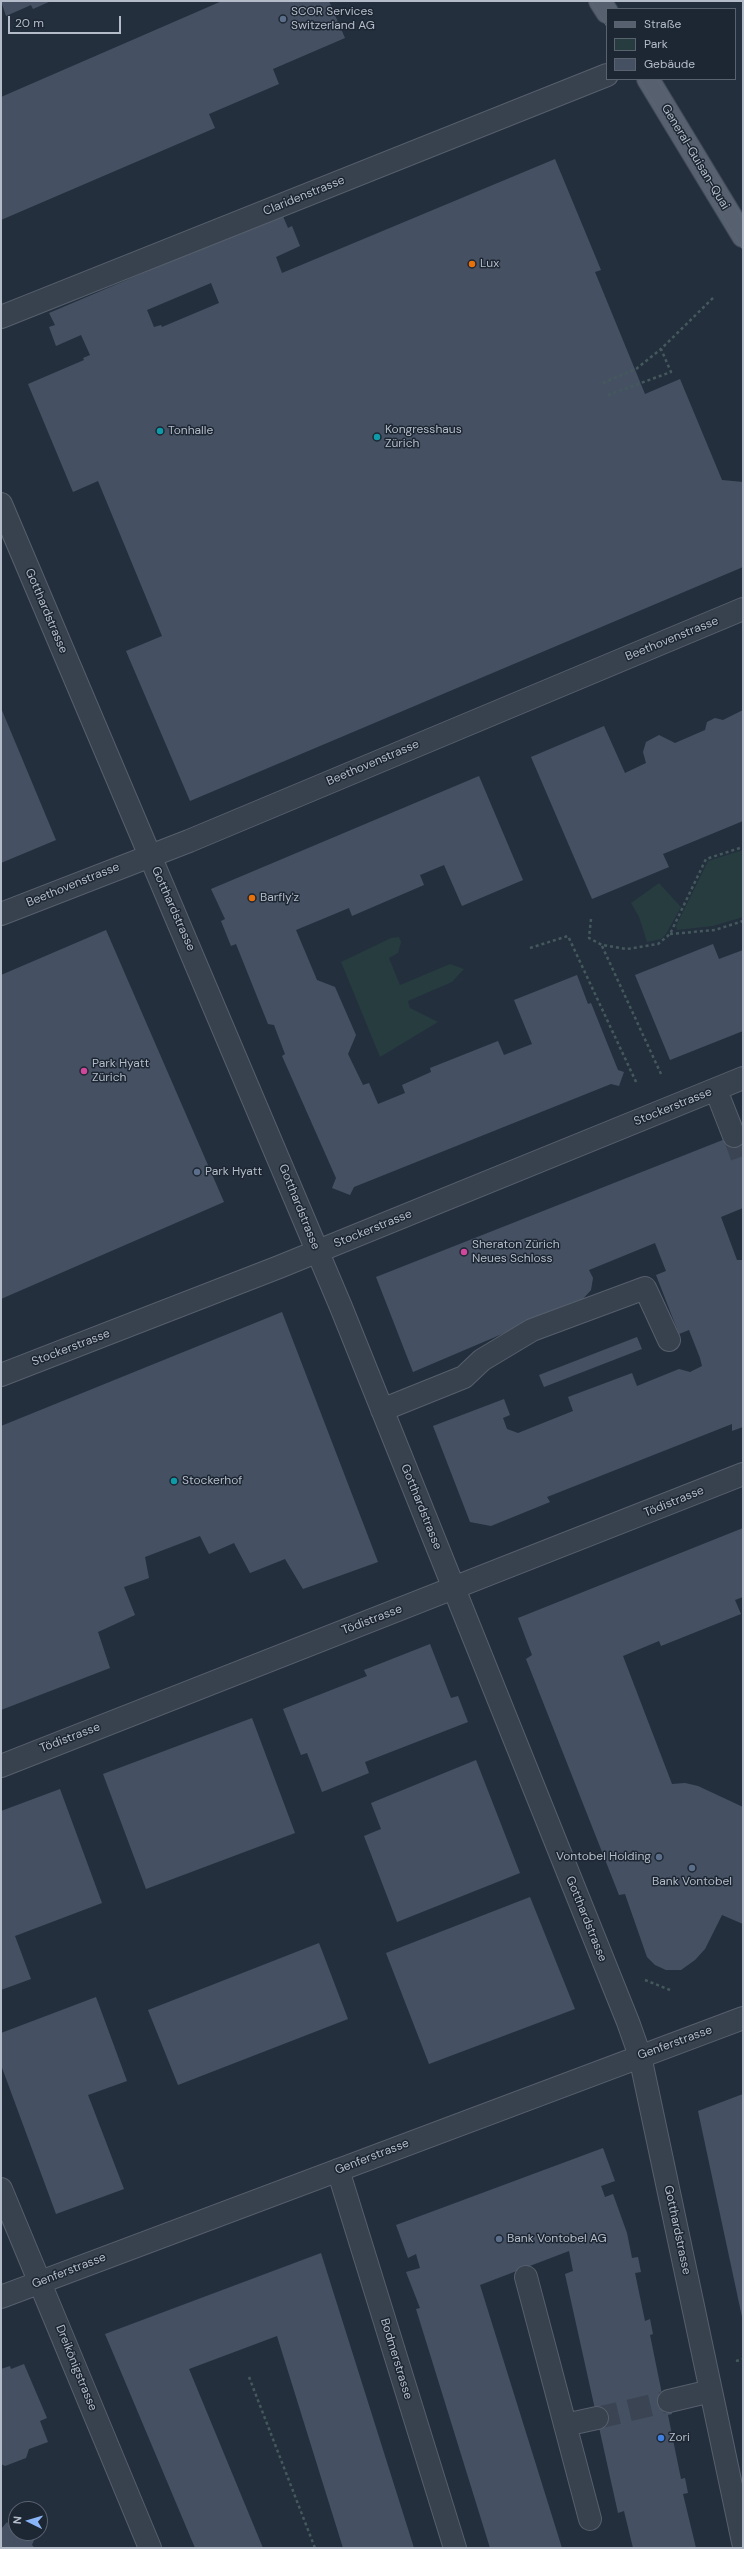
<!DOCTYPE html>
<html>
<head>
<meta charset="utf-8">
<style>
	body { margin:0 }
	#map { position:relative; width:744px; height:2549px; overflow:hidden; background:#242f3e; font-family:"DM Sans",sans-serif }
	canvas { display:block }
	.frame { position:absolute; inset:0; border:2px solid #b4bcc9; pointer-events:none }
	.legend { position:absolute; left:606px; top:8px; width:130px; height:72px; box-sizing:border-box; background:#1d2633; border:1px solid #59626f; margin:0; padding:5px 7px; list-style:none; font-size:12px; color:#b4bcc9 }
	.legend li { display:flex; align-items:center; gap:8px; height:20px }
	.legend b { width:20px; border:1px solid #59626f }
	.north { position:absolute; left:8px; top:2501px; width:40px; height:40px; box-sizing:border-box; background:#1d2633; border:1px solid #59626f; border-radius:50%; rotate:275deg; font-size:11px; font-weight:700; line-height:16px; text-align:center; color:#b4bcc9 }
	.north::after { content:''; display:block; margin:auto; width:14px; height:18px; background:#8ab4f8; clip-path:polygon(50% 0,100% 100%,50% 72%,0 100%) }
	.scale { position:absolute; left:8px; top:16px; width:113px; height:18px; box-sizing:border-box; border:2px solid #b4bcc9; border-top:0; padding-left:5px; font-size:12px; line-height:14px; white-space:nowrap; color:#b4bcc9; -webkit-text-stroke:3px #1d2633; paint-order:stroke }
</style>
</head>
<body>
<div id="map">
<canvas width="744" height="2549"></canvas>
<div class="frame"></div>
<ul class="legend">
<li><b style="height:5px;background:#56606e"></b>Straße</li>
<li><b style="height:11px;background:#263c3f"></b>Park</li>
<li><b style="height:11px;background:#455162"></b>Gebäude</li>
</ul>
<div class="north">N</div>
<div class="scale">20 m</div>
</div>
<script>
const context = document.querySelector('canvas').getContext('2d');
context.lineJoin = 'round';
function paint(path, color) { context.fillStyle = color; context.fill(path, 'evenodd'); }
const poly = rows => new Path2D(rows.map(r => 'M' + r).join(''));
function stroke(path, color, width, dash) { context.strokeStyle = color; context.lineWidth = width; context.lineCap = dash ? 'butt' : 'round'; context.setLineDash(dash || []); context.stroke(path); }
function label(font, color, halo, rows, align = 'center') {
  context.font = font + ' "DM Sans",sans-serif'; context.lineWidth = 3; context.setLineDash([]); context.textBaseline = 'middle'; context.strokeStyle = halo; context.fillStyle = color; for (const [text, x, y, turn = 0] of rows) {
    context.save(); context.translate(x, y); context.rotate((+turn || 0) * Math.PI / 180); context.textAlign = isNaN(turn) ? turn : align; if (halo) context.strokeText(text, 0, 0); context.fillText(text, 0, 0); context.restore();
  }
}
const green = poly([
	[743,850,743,917,713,926,677,930,676,926,708,861],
	[659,883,681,907,666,934,661,939,647,942,639,917,631,903],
	[399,937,401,942,398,953,389,958,400,985,450,964,464,969,452,982,408,1001,410,1008,438,1022,380,1057,341,962,391,938]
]);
const building = poly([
	[1,1,51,1,33,9,31,5,6,16],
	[222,1,329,1,345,38,273,69,279,84,209,114,215,128,1,220,1,97],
	[555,159,601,270,595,272,645,394,680,379,722,480,743,482,743,567,190,801,126,651,162,636,98,481,73,492,28,384,84,360,83,358,90,355,81,335,56,346,49,327,55,325,49,313,282,214,288,228,292,226,300,246,276,257,282,273],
	[211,283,219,303,162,327,161,325,154,327,147,310],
	[1,708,56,840,1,863],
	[743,710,743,821,663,854,669,867,592,899,531,757,604,726,625,773,646,763,643,752,646,742,659,735,675,743,705,730,707,722,715,718,723,720],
	[479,776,523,880,462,906,444,865,420,875,424,885,352,916,349,908,296,930,317,980,335,987,356,1035,348,1054,363,1085,369,1083,378,1104,405,1093,402,1085,431,1072,430,1068,498,1041,504,1055,532,1044,514,1000,577,975,588,1004,591,1003,618,1070,624,1072,619,1086,611,1084,354,1187,350,1195,332,1188,336,1178,282,1056,285,1054,274,1025,268,1024,236,944,231,946,221,921,225,919,211,889],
	[106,930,224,1202,1,1299,1,975],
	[713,944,719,959,743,950,743,1031,670,1060,635,975],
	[743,1132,743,1208,721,1217,737,1260,743,1260,743,1427,732,1431,732,1424,547,1497,550,1502,491,1526,470,1522,433,1426,504,1399,510,1415,503,1418,507,1429,518,1433,573,1411,568,1397,632,1373,637,1386,679,1369,690,1372,702,1366,700,1358,689,1330,679,1334,656,1275,666,1271,655,1243,589,1270,593,1278,591,1290,582,1300,413,1372,376,1277],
	[282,1312,378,1562,303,1589,285,1559,250,1573,234,1543,209,1554,200,1536,145,1557,149,1578,124,1587,135,1615,98,1632,110,1668,1,1710,1,1426],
	[637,1337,642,1349,544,1387,539,1375],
	[743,1528,743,1597,735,1600,741,1614,661,1646,659,1641,623,1656,672,1784,685,1783,698,1786,743,1807,743,1924,722,1915,705,1949,695,1960,681,1970,666,1970,655,1965,647,1957,625,1894,619,1895,526,1659,532,1655,518,1618],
	[430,1644,451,1698,458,1696,468,1722,365,1762,369,1773,322,1792,307,1753,301,1755,283,1709,367,1676,364,1670],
	[252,1718,295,1833,146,1889,103,1774],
	[476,1760,520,1873,397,1922,364,1836,381,1829,371,1803],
	[60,1789,102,1903,15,1936,31,1979,1,1990,1,1811],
	[530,1897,575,2009,429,2064,386,1953],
	[319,1943,348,2019,178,2085,148,2010],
	[96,1997,127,2081,88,2095,124,2189,56,2214,1,2065,1,2033],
	[743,2094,743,2317,742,2317,698,2111],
	[603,2148,615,2181,601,2186,605,2197,613,2194,627,2233,632,2258,638,2257,641,2272,635,2273,645,2321,650,2319,653,2334,650,2335,663,2399,669,2401,672,2414,668,2415,681,2479,685,2478,688,2493,683,2494,696,2548,633,2548,624,2511,618,2513,565,2274,573,2271,569,2251,480,2285,562,2548,490,2548,416,2309,420,2308,406,2272,420,2268,416,2254,408,2258,396,2225],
	[321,2253,414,2548,343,2548,277,2336,189,2369,263,2548,195,2548,105,2334],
	[24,2364,47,2418,40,2421,48,2442,29,2449,26,2458,5,2466,1,2464,1,2369,10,2366,11,2369],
	[7,2522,16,2533,22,2536,30,2533,35,2538,32,2545,35,2548,1,2548,1,2529]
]);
const minorTunnel = poly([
	[734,1136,743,1161],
	[597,2418,669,2401]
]);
const path = poly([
	[603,383,636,369,661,349],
	[608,395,671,372,661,349,714,297],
	[591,919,589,938,602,945,627,949,658,944,670,934,706,859,743,847],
	[670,934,715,930,743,921],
	[602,946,661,1074],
	[530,948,568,936,637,1084],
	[645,1980,670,1990],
	[736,2361,743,2359],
	[249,2377,315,2548]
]);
const minor = poly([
	[1,317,607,75],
	[1,504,341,1307,628,2022,640,2056,743,2542],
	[1,914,189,841,743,609],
	[716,1090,734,1136],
	[1,1375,279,1267,743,1078],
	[382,1410,464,1377,482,1360,532,1330,645,1288,669,1340],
	[1,1766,743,1474],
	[338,2170,455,2548],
	[1,2189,150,2548],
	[526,2277,590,2519],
	[1,2297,743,2018],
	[669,2401,711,2391],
	[565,2425,597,2418]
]);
const major = poly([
	[600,1,607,12],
	[648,79,743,236]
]);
const tram = poly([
	[591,1,607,27],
	[609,1,614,9],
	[639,79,743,250],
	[657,79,743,220]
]);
const markers = [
	[283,19,4,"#5c6f8a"],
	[472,264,4,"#e8710a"],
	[160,431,4,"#0f9aa8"],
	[377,437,4,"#0f9aa8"],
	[252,898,4,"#e8710a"],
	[84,1071,4,"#d1479c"],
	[197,1172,4,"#5c6f8a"],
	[464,1252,4,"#d1479c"],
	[174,1481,4,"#0f9aa8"],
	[659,1857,4,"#5c6f8a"],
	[692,1868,4,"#5c6f8a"],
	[499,2239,4,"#5c6f8a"],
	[661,2438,4,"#3f7fe0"]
];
const poiNames = [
	["SCOR Services",291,12],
	["Switzerland AG",291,26],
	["Lux",480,264],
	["Kongresshaus",385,430],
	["Zürich",385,444],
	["Tonhalle",168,431],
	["Barfly'z",260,898],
	["Park Hyatt",92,1064],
	["Zürich",92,1078],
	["Park Hyatt",205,1172],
	["Sheraton Zürich",472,1245],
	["Neues Schloss",472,1259],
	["Stockerhof",182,1481],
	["Vontobel Holding",651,1857,"right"],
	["Bank Vontobel",692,1882,"center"],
	["Bank Vontobel AG",507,2239],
	["Zori",669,2438]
];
const streetNames = [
	["General-Guisan-Quai",695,157,59],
	["Claridenstrasse",304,196,-22],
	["Gotthardstrasse",46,611,67],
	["Beethovenstrasse",672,639,-22],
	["Beethovenstrasse",373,763,-23],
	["Beethovenstrasse",73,885,-22],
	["Gotthardstrasse",173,909,66],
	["Stockerstrasse",673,1107,-22],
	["Gotthardstrasse",299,1207,68],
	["Stockerstrasse",373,1229,-22],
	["Stockerstrasse",71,1348,-21],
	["Tödistrasse",674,1502,-22],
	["Gotthardstrasse",421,1507,68],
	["Tödistrasse",372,1620,-21],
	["Tödistrasse",70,1738,-21],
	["Gotthardstrasse",586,1919,68],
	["Genferstrasse",675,2043,-20],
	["Genferstrasse",372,2157,-21],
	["Gotthardstrasse",677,2230,78],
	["Genferstrasse",69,2271,-21],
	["Bodmerstrasse",396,2359,73],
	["Dreikönigstrasse",76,2368,68]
];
paint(green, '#263c3f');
paint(building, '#455162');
stroke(minorTunnel, '#3a4453', 22, [22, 11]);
stroke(minor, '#565f6c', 24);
stroke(major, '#414a57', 24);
stroke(path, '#44595c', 2.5, [3, 3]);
stroke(minor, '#38414e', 22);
stroke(major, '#56606e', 22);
stroke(tram, '#5a6575', 1);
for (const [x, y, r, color] of markers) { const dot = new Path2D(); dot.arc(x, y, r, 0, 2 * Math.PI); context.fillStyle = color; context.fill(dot); stroke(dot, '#1d2633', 1.5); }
label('12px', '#b4bcc9', '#1d2633', poiNames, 'left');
label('12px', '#b4bcc9', '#1d2633', streetNames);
</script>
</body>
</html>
